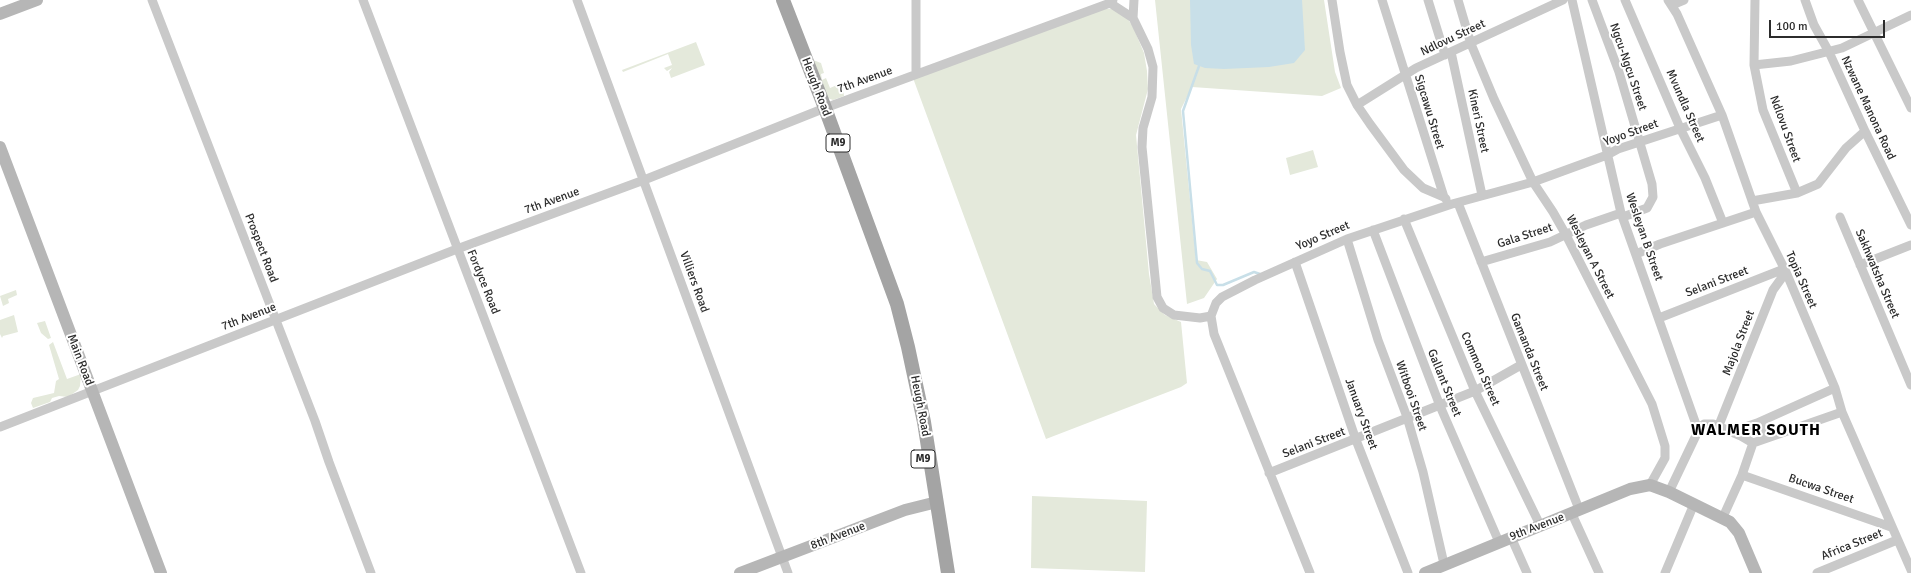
<!DOCTYPE html>
<html>
<head>
<meta charset="utf-8">
<style>
	body { margin:0 }
	#map { position:relative; width:1911px; height:573px; overflow:hidden; background:#fff; font-family:Signika,sans-serif }
	canvas { display:block }
	.scale { position:absolute; left:1769px; top:20px; width:116px; height:18px; box-sizing:border-box; border:2px solid #2c2c2c; border-top:0; padding-left:5px; font-size:12px; line-height:14px; white-space:nowrap; color:#2c2c2c; -webkit-text-stroke:3px #fff; paint-order:stroke }
</style>
</head>
<body>
<div id="map">
<canvas width="1911" height="573"></canvas>
<div class="scale">100 m</div>
</div>
<script>
const context = document.querySelector('canvas').getContext('2d');
context.lineJoin = 'round';
function paint(path, color) { context.fillStyle = color; context.fill(path, 'evenodd'); }
const poly = rows => new Path2D(rows.map(r => 'M' + r).join(''));
function stroke(path, color, width, dash) { context.strokeStyle = color; context.lineWidth = width; context.lineCap = dash ? 'butt' : 'round'; context.setLineDash(dash || []); context.stroke(path); }
function label(font, color, halo, rows, align = 'center') {
  context.font = font + ' Signika,sans-serif'; context.lineWidth = 4; context.setLineDash([]); context.textBaseline = 'middle'; context.strokeStyle = halo; context.fillStyle = color; for (const [text, x, y, turn = 0] of rows) {
    context.save(); context.translate(x, y); context.rotate((+turn || 0) * Math.PI / 180); context.textAlign = isNaN(turn) ? turn : align; if (halo) context.strokeText(text, 0, 0); context.fillText(text, 0, 0); context.restore();
  }
}
const green = poly([
	[1155,0,1324,0,1335,72,1341,88,1322,96,1192,87,1181,109,1196,260,1207,262,1217,279,1204,298,1187,304],
	[1102,9,1115,9,1125,14,1134,29,1144,53,1147,71,1148,89,1136,135,1149,274,1154,304,1165,315,1181,322,1187,383,1181,387,1046,439,913,78],
	[696,42,705,65,671,78,669,72,672,68,667,71,664,68,672,65,668,54,623,72,622,70],
	[813,60,821,63,824,73,821,74,822,80,826,78,830,88,837,85,838,89,843,88,844,96,833,100,825,97],
	[1313,150,1318,167,1290,175,1286,158],
	[16,290,17,295,8,299,9,303,3,306,0,296],
	[14,315,18,332,3,336,2,338,0,334,0,320],
	[45,321,51,338,48,339,41,333,37,323],
	[53,342,67,379,81,374,80,386,78,390,68,397,59,396,52,398,50,402,33,408,31,403,33,398,54,393,56,381,59,379,49,345],
	[1032,496,1147,501,1145,572,1031,568]
]);
const water = poly([
	[1190,0,1302,0,1305,50,1294,63,1269,67,1224,69,1205,68,1194,64,1191,45]
]);
const stream = poly([
	[1199,66,1183,111,1197,263,1202,269,1210,271,1217,285,1223,285,1254,272,1260,274]
]);
const street = poly([
	[152,0,315,421,329,462,371,573],
	[363,0,581,573],
	[577,0,788,573],
	[916,0,916,73],
	[1332,0,1340,52,1347,85,1357,105,1370,124,1404,170,1423,188,1444,197],
	[1382,0,1444,197,1446,199],
	[1428,0,1445,55],
	[1458,0,1471,44,1494,99,1533,182,1553,212,1566,235,1652,404,1665,446,1665,458,1650,485],
	[1572,0,1621,213,1698,430],
	[1592,0,1619,72,1652,184,1653,197,1647,208,1623,217],
	[1625,0,1680,128,1705,178,1723,223],
	[1668,0,1677,14,1722,115,1756,212,1786,272,1835,388,1842,412,1911,570],
	[1755,0,1754,65,1763,110,1797,193],
	[1805,0,1814,25,1829,52,1865,131,1911,225],
	[1858,0,1911,108],
	[1110,3,1133,18,1148,49,1153,67,1152,97,1143,128,1142,147,1157,297,1163,308,1174,315,1200,318,1211,316],
	[1672,5,1684,0],
	[1133,18,1134,0],
	[1451,52,1482,195],
	[1754,65,1791,61,1842,48,1911,15],
	[1357,105,1416,68,1563,0],
	[1752,201,1797,193,1818,184,1846,148,1865,131],
	[1458,203,1579,509],
	[1840,217,1911,385],
	[1404,219,1475,391,1540,525],
	[1373,230,1440,406,1499,542],
	[1347,239,1378,340,1407,417,1423,472,1444,564],
	[1636,254,1660,244,1756,212],
	[1295,262,1356,440,1408,573],
	[1481,262,1550,242,1586,225,1621,213],
	[1860,265,1911,245],
	[1659,318,1784,269],
	[1757,423,1835,388],
	[1719,425,1773,290,1786,272],
	[0,427,457,249,644,180,825,108,1110,3,1113,0],
	[1741,436,1748,426,1757,423,1764,429,1766,435,1764,439],
	[1753,443,1842,412],
	[1269,473,1475,391,1521,365],
	[1742,475,1891,527],
	[1669,492,1700,427,1704,424,1713,424,1741,436,1753,443,1742,475,1723,517],
	[1572,514,1599,573],
	[1511,537,1527,573],
	[1310,573,1214,334,1211,316,1216,303,1222,297,1255,280,1347,239,1452,204,1533,182,1607,155,1618,149,1722,115],
	[1665,573,1694,504],
	[1817,573,1897,540]
]);
const secondary = poly([
	[0,14,37,0],
	[0,147,161,573],
	[740,573,905,510,937,502],
	[1425,573,1630,489,1650,485,1669,492,1730,522,1739,533,1756,573]
]);
const primary = poly([
	[783,0,825,108,897,304,908,347,924,422,948,573]
]);
const shields = [
	[838,143,24],
	[923,459,24]
];
const shieldNames = [
	["M9",838,143],
	["M9",923,459]
];
const streetNames = [
	["Ndlovu Street",1453,38,-25],
	["Ngcu-Ngcu Street",1628,67,71],
	["7th Avenue",865,80,-20],
	["Heugh Road",816,87,69],
	["Mvundla Street",1685,106,66],
	["Nzwane Manona Road",1868,108,65],
	["Sigcawu Street",1429,112,73],
	["Kineri Street",1478,121,78],
	["Ndlovu Street",1785,129,70],
	["Yoyo Street",1631,133,-20],
	["7th Avenue",552,201,-20],
	["Yoyo Street",1323,236,-23],
	["Gala Street",1525,236,-18],
	["Wesleyan B Street",1644,237,71],
	["Prospect Road",261,248,69],
	["Wesleyan A Street",1590,257,63],
	["Sakhwatsha Street",1877,274,67],
	["Topia Street",1801,280,66],
	["Fordyce Road",483,282,68],
	["Villiers Road",694,282,70],
	["Selani Street",1717,282,-21],
	["7th Avenue",249,317,-21],
	["Majola Street",1739,343,-69],
	["Gamanda Street",1529,352,68],
	["Main Road",80,360,69],
	["Common Street",1480,369,66],
	["Gallant Street",1444,383,68],
	["Witbooi Street",1411,396,71],
	["Heugh Road",920,406,79],
	["January Street",1361,414,70],
	["Selani Street",1314,443,-21],
	["Bucwa Street",1821,489,19],
	["9th Avenue",1537,527,-21],
	["8th Avenue",838,536,-21],
	["Africa Street",1852,545,-22]
];
const districtNames = [
	["WALMER SOUTH",1756,431]
];
paint(green, '#e4e9db');
paint(water, '#c8dfe8');
stroke(stream, '#c8dfe8', 2.5);
stroke(street, '#c9c9c9', 9);
stroke(secondary, '#b6b6b6', 12);
stroke(primary, '#a4a4a4', 14);
for (const [x, y, w] of shields) { const box = new Path2D(); box.roundRect(x - w / 2, y - 9, w, 18, 3); context.fillStyle = '#fff'; context.fill(box); stroke(box, '#2c2c2c', 1); }
label('bold 11px', '#2c2c2c', null, shieldNames);
label('12px', '#2c2c2c', '#fff', streetNames);
context.letterSpacing = '1px';
label('bold 16px', '#000', '#fff', districtNames);
context.letterSpacing = '0px';
</script>
</body>
</html>
